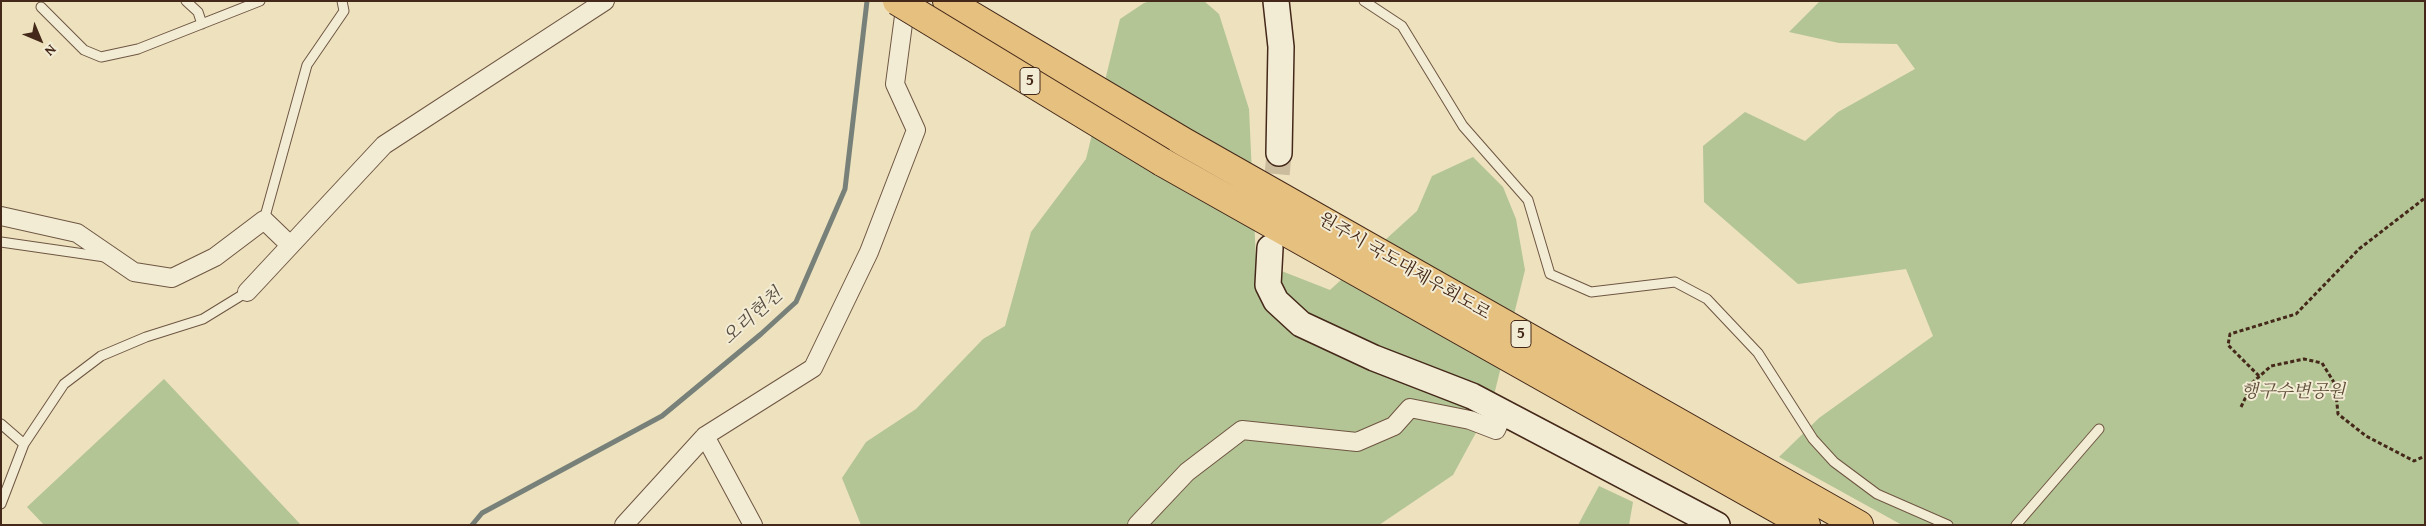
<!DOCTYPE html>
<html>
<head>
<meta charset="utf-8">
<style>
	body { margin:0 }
	#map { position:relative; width:2426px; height:526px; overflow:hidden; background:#ede1be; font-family:"Gentium Book Plus",serif }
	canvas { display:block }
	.frame { position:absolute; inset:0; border:2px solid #442819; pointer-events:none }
	.north { position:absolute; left:15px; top:15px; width:50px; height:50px; -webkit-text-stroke:4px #f3ecd5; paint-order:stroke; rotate:135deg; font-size:14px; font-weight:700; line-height:20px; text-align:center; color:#442819 }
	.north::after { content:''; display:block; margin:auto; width:18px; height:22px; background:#442819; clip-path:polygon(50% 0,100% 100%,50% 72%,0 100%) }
</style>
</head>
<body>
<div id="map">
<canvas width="2426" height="526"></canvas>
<div class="frame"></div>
<div class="north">N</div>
</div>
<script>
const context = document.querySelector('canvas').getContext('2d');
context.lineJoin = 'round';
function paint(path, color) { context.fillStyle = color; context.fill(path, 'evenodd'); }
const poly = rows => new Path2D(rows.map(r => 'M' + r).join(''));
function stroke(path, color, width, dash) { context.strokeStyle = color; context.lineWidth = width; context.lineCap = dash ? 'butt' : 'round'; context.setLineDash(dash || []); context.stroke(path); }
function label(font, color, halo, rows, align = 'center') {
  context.font = font + ' "Gentium Book Plus","Noto Serif KR",serif'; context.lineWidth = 4; context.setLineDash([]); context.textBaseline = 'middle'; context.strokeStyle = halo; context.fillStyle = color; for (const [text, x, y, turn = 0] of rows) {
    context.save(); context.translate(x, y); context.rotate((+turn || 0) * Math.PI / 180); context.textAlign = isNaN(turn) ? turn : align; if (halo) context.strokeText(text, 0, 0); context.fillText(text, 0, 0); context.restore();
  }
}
const green = poly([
	[1151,1,1204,1,1219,14,1249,109,1256,261,1330,290,1417,211,1432,176,1473,157,1503,187,1516,219,1525,270,1492,403,1453,475,1379,525,861,525,842,478,866,442,916,409,983,339,1005,326,1031,232,1086,159,1120,19,1144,3],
	[1820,1,2425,1,2425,525,1902,525,1779,457,1819,418,1933,336,1906,269,1798,284,1704,202,1703,146,1745,112,1805,141,1838,112,1915,69,1897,44,1839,43,1789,32],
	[164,379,301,525,44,525,27,507],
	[1599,486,1633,502,1629,525,1578,525]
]);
const stream = poly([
	[472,525,482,513,662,416,761,334,796,302,845,189,867,1]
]);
const secondaryTunnel = poly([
	[1274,211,1279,153]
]);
const path = poly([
	[2259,376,2228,345,2230,334,2296,314,2359,249,2425,198],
	[2241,407,2253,382,2271,366,2304,359,2322,363,2335,384,2338,414,2366,436,2414,461,2425,456]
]);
const lane = poly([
	[186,1,198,12,202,24],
	[1364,1,1402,26,1463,126,1528,200,1550,274,1591,292,1675,282,1707,299,1758,353,1813,439,1834,462,1877,494,1948,525],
	[41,7,84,50,101,57,138,49,260,1],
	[264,220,307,65,344,11,342,1],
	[1,242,105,257],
	[1,424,24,444],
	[1,504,24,444,64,384,101,356,146,337,203,319,247,292],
	[2016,525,2099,429]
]);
const street = poly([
	[1,216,77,233,134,272,172,278,215,257,264,220,290,245],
	[247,292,384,145,605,1],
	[705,436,753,525],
	[624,525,705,436,813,368,869,252,916,130,895,84,906,1],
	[1137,525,1187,472,1242,430,1357,442,1394,426,1410,408,1470,420,1496,430,1504,412]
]);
const secondary = poly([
	[1276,1,1281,47,1279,153],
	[1270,248,1268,285,1276,301,1301,324,1374,358,1472,396,1717,525]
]);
const highway = poly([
	[947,1,1184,142,1859,525],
	[1162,162,1806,525]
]);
const highwayBridge = poly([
	[897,1,1162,162]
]);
const shields = [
	[1030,81,20],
	[1521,334,20]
];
const shieldNames = [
	["5",1030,81],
	["5",1521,334]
];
const streetNames = [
	["원주시 국도대체우회도로",1404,267,30]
];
const parkNames = [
	["행구수변공원",2293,392]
];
const waterNames = [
	["오리현천",753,317,-42]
];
paint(green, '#b3c495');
stroke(stream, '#788179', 5);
stroke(secondaryTunnel, '#cbbc9d', 25, [25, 12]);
stroke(lane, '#6e5642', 11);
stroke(street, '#6e5642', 20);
stroke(secondary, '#442819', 28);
stroke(highway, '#442819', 30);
stroke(path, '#442819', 3, [4, 2.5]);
stroke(lane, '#f3ecd5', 9);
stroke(street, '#f3ecd5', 18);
stroke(secondary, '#f3ecd5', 25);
stroke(highway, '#e6c07f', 28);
stroke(highwayBridge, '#442819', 30, []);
stroke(highwayBridge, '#e6c07f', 28);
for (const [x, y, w] of shields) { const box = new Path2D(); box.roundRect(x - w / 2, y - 13.5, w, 27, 4); context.fillStyle = '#f3ecd5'; context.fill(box); stroke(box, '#442819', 1); }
label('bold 16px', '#442819', null, shieldNames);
label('18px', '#442819', '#f3ecd5', streetNames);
label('italic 18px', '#604f38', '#f3ecd5', parkNames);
label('italic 19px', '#5a4d41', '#f3ecd5', waterNames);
</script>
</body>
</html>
